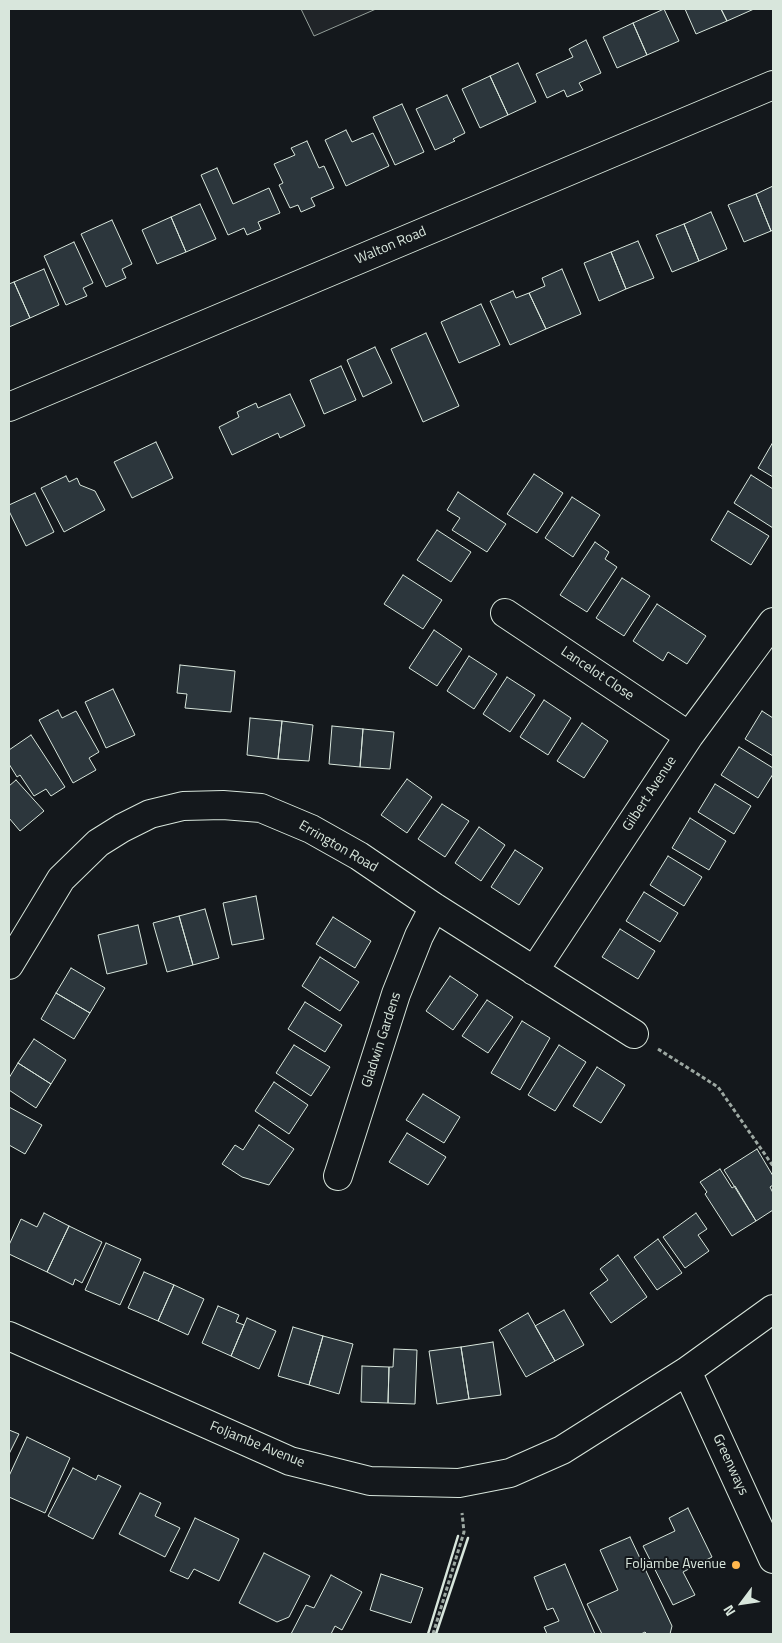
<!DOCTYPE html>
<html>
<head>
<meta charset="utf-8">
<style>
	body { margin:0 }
	#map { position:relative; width:782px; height:1643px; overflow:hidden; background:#14181c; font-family:"Titillium Web",sans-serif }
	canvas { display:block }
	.frame { position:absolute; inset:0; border:10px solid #d8e6dc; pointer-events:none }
	.north { position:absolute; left:717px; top:1578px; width:50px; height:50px; -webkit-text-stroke:4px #14181c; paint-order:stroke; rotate:239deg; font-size:14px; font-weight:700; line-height:20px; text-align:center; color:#d8e6dc }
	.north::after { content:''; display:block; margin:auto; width:18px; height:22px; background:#d8e6dc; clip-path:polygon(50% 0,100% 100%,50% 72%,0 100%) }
</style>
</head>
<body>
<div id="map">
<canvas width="782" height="1643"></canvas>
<div class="frame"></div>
<div class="north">N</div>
</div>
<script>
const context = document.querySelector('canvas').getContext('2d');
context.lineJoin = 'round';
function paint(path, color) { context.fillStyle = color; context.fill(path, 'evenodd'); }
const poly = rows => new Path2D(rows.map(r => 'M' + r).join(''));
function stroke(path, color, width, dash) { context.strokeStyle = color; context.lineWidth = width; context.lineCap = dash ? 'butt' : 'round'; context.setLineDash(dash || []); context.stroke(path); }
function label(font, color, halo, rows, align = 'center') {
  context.font = font + ' "Titillium Web",sans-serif'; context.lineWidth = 4; context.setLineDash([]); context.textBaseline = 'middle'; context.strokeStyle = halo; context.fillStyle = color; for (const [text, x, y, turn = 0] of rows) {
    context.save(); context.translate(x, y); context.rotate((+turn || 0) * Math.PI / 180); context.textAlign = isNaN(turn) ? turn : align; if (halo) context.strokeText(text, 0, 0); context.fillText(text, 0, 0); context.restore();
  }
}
const green = poly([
	[301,9,376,9,314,36,301,9]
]);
const building = poly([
	[664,9,679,41,647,55,633,23,664,9],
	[685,9,721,9,727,21,696,34,685,9],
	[721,9,754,9,727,21,721,9],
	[633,23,647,55,617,68,603,37,633,23],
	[586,40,601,73,579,83,583,90,567,97,564,90,547,98,536,74,573,57,569,49,586,40],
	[518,63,536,102,508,115,490,76,518,63],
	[490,76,508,115,480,128,462,89,490,76],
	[447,95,465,133,453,139,455,141,435,150,416,109,447,95],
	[402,104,424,152,395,165,373,117,402,104],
	[346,130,352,142,373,133,389,166,346,186,325,140,346,130],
	[307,141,319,168,324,166,334,188,311,198,315,206,301,212,298,205,290,208,279,185,283,183,274,164,295,155,291,148,307,141],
	[217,168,233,204,269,188,280,213,258,222,261,229,247,235,244,228,228,235,201,175,217,168],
	[773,186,773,230,771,231,756,194,773,186],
	[756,194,771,231,744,242,728,205,756,194],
	[200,204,216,239,186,252,171,217,200,204],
	[711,212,727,249,699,261,684,224,711,212],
	[171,217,186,252,157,264,142,230,171,217],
	[112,220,132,264,122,269,126,278,106,287,81,234,112,220],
	[684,224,699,261,672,272,656,235,684,224],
	[638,241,654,278,626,289,611,252,638,241],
	[74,242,93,283,83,288,87,296,66,305,44,256,74,242],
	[611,252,626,289,599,301,584,263,611,252],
	[44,269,59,305,30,318,14,282,44,269],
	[562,269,581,314,546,329,529,293,545,286,542,278,562,269],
	[14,282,30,318,9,327,9,284,14,282],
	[513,291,516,298,529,293,546,329,510,345,490,301,513,291],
	[481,304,500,345,459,363,441,322,481,304],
	[426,333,459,406,423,422,391,349,426,333],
	[375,347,392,383,363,397,347,360,375,347],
	[341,366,356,400,324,414,310,380,341,366],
	[290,394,305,426,280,438,278,433,232,455,219,427,239,417,237,412,256,403,258,408,290,394],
	[156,442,173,478,132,498,114,462,156,442],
	[773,442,773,477,758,468,773,442],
	[534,474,563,493,537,533,507,514,534,474],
	[751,475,773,489,773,528,734,503,751,475],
	[66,476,69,482,77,478,80,485,95,491,105,510,64,532,41,488,66,476],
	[458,492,506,524,487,552,452,530,460,518,447,510,458,492],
	[35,493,54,532,26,546,9,511,9,505,35,493],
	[572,497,600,515,573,557,545,538,572,497],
	[728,511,769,536,751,565,711,540,728,511],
	[437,530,471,552,451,582,417,560,437,530],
	[595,542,609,552,605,559,617,567,587,612,560,595,595,542],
	[403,575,442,600,423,629,384,604,403,575],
	[622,578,650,596,624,636,596,618,622,578],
	[657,604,706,636,687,664,668,652,663,661,633,641,657,604],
	[434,630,462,649,437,686,409,668,434,630],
	[469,656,497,674,474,709,447,691,469,656],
	[180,665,235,671,231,712,185,708,187,694,177,693,180,665],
	[507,677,535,695,510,732,483,714,507,677],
	[113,689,135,735,106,748,85,702,113,689],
	[544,700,571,718,548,755,520,737,544,700],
	[58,710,62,718,76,711,99,752,89,758,96,770,73,783,39,720,58,710],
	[762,711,773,718,773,756,745,739,762,711],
	[250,718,282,721,278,759,247,755,250,718],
	[282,721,313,725,309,761,278,759,282,721],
	[582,723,608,741,584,778,557,761,582,723],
	[332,726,363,729,360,767,329,764,332,726],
	[363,729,394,732,390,769,360,767,363,729],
	[31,735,65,787,51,796,46,789,34,796,20,775,17,777,9,764,9,750,31,735],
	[739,747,773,768,773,774,758,798,721,775,739,747],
	[407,779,432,797,407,833,381,815,407,779],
	[16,780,44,811,20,831,9,818,9,786,16,780],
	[715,784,751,806,734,834,698,812,715,784],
	[442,804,469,821,445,857,418,839,442,804],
	[690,818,726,841,709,870,672,848,690,818],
	[479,827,505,845,481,881,455,863,479,827],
	[515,850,543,868,519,905,491,887,515,850],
	[668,856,702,877,684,906,650,885,668,856],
	[644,892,678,913,660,942,626,921,644,892],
	[256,896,264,939,232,945,223,903,256,896],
	[205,909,219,958,193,965,179,916,205,909],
	[179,916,193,965,167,972,153,923,179,916],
	[333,917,371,941,355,968,316,944,333,917],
	[138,925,147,964,107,974,98,935,138,925],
	[620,929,655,951,638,979,602,957,620,929],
	[320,957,359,982,340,1011,302,986,320,957],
	[71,968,105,988,90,1013,56,993,71,968],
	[450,976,478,995,453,1030,426,1011,450,976],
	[56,993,90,1013,74,1039,41,1019,56,993],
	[487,1000,513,1017,488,1053,462,1036,487,1000],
	[305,1002,342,1025,325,1052,288,1029,305,1002],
	[522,1021,550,1038,520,1090,491,1073,522,1021],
	[34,1039,66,1060,51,1084,18,1063,34,1039],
	[294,1045,330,1067,311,1096,276,1073,294,1045],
	[559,1045,586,1062,555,1111,528,1095,559,1045],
	[18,1063,51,1084,36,1108,9,1090,9,1078,18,1063],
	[597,1067,625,1085,601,1123,573,1106,597,1067],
	[274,1082,308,1105,289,1134,255,1111,274,1082],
	[423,1094,460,1117,444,1143,406,1120,423,1094],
	[9,1107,42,1125,25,1154,9,1145,9,1107],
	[259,1125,294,1149,269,1185,242,1177,222,1164,235,1145,243,1150,259,1125],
	[407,1133,446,1157,428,1185,389,1162,407,1133],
	[757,1149,773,1176,773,1185,770,1187,773,1193,773,1210,756,1221,724,1170,757,1149],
	[720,1169,732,1188,735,1186,756,1221,732,1236,705,1194,707,1192,700,1182,720,1169],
	[44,1213,69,1226,47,1272,9,1254,9,1245,21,1219,37,1227,44,1213],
	[696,1213,707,1229,698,1235,709,1251,685,1268,663,1237,696,1213],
	[69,1226,102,1242,82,1283,75,1279,73,1285,47,1272,69,1226],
	[658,1239,682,1273,657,1290,634,1257,658,1239],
	[106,1243,141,1259,120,1305,85,1290,106,1243],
	[618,1255,647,1297,611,1323,590,1293,608,1280,600,1269,618,1255],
	[144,1272,174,1285,158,1321,128,1308,144,1272],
	[174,1285,204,1299,188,1335,158,1321,174,1285],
	[218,1306,239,1315,236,1322,244,1325,231,1356,202,1343,218,1306],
	[564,1310,584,1345,555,1361,535,1326,564,1310],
	[528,1313,555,1361,526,1377,499,1330,528,1313],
	[247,1318,276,1331,259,1369,231,1356,247,1318],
	[293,1327,323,1336,309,1385,278,1376,293,1327],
	[323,1336,353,1344,339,1394,309,1385,323,1336],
	[493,1342,501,1395,469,1399,461,1347,493,1342],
	[461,1347,469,1399,437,1404,429,1351,461,1347],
	[394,1349,417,1350,415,1404,388,1403,389,1367,393,1367,394,1349],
	[362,1366,389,1367,388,1403,361,1402,362,1366],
	[9,1430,19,1434,9,1454,9,1430],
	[27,1437,70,1458,45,1513,9,1497,9,1476,27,1437],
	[73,1468,96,1480,98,1475,121,1486,93,1539,48,1516,73,1468],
	[140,1493,161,1503,155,1516,180,1528,165,1557,119,1534,140,1493],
	[688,1508,712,1557,683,1572,695,1595,673,1605,643,1546,675,1531,669,1518,688,1508],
	[195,1518,239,1539,219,1581,194,1569,188,1579,170,1571,195,1518],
	[630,1537,672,1626,670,1634,647,1634,645,1632,641,1634,602,1634,587,1604,618,1590,600,1550,630,1537],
	[264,1553,310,1576,289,1617,277,1622,239,1603,264,1553],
	[565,1564,595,1634,547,1634,544,1627,559,1621,553,1608,547,1610,534,1577,565,1564],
	[381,1574,423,1588,411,1623,370,1610,381,1574],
	[331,1575,362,1592,342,1630,335,1626,331,1634,291,1634,306,1605,314,1608,331,1575]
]);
const path = poly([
	[658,1049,718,1087,773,1166],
	[433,1634,464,1532,462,1513]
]);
const minor = poly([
	[505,613,689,736],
	[9,965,61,879,98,843,122,828,150,814,183,806,223,805,261,808,311,829,359,856,434,907,634,1034],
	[534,971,689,736,773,622],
	[338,1176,396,994,419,936,434,907],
	[9,1336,290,1461,370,1481,459,1483,510,1473,562,1450,687,1371,773,1309],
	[687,1371,773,1559]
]);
const major = poly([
	[9,407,773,85]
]);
const wall = poly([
	[428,1634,458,1536],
	[436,1634,468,1538]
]);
const markers = [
	[736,1565,5,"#ffb74d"]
];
const streetNames = [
	["Walton Road",391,246,-23],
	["Lancelot Close",597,674,34],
	["Gilbert Avenue",650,794,-57],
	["Errington Road",338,847,30],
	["Gladwin Gardens",382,1040,-72],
	["Foljambe Avenue",257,1445,22],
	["Greenways",730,1465,65]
];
const poiNames = [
	["Foljambe Avenue",726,1565]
];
paint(green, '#202428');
stroke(green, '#939e99', 1);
paint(building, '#2c363c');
stroke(building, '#d8e6dc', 1);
stroke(minor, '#d8e6dc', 30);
stroke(major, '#d8e6dc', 30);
stroke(path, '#9da8a2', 3, [4, 2.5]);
stroke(minor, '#14181c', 28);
stroke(major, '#14181c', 28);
stroke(wall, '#d8e6dc', 2.5);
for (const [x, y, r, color] of markers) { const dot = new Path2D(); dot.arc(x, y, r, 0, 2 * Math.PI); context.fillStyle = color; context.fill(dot); stroke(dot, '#14181c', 2); }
label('14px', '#d8e6dc', '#14181c', streetNames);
label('14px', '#d8e6dc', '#14181c', poiNames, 'right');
</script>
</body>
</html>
